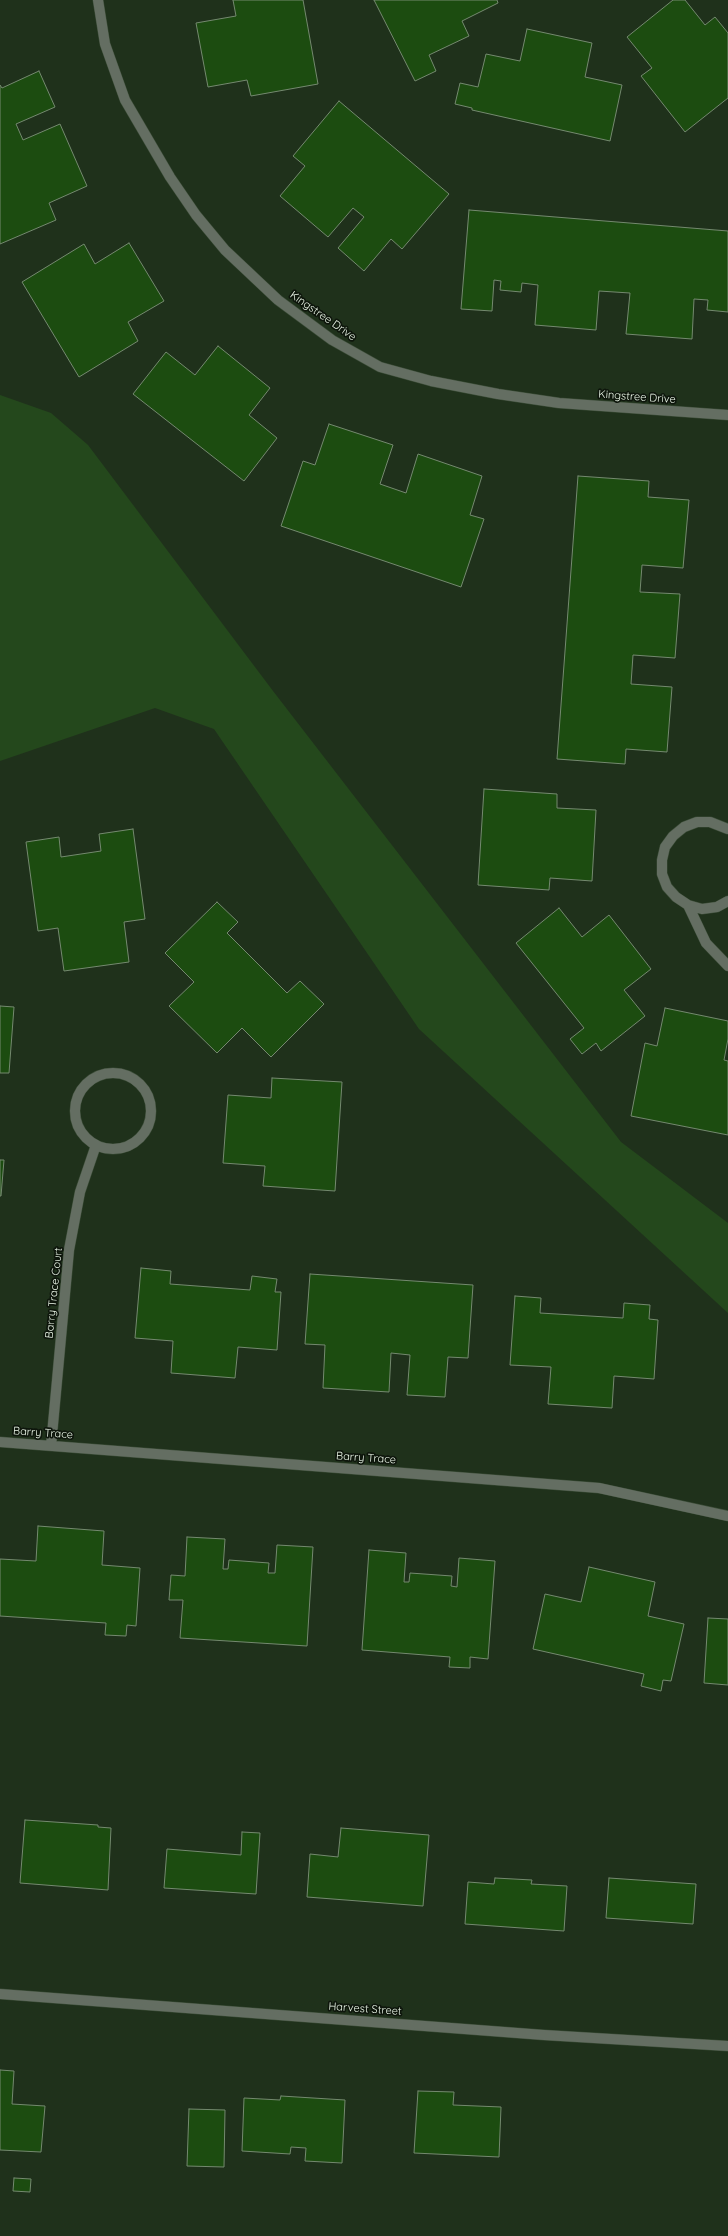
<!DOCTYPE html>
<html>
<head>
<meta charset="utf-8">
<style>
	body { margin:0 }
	canvas { display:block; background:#1f311b }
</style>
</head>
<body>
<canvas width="728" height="2236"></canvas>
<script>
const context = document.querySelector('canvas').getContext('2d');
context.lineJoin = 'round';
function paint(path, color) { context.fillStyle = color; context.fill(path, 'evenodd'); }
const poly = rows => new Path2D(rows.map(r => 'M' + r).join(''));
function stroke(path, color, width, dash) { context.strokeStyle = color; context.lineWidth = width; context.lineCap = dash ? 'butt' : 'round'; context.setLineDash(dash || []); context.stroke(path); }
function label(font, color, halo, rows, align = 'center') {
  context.font = font + ' Quicksand,sans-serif'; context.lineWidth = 3.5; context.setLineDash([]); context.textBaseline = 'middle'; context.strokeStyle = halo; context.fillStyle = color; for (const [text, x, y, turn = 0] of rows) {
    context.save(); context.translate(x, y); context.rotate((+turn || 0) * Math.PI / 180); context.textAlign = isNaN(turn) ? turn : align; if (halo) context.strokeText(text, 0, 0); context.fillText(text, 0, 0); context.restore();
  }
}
const green = poly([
	[0,395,51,413,88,445,273,691,621,1142,728,1223,728,1313,419,1029,214,729,155,708,0,761]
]);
const building = poly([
	[233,0,303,0,318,84,251,96,247,80,208,87,196,23,236,16,233,0],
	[374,0,497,0,498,3,462,21,469,36,429,55,436,71,415,81,374,0],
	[673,0,685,0,705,25,715,17,728,33,728,98,685,132,641,76,652,68,627,37,673,0],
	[527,29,592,43,585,77,622,85,610,141,472,110,472,108,455,104,460,83,478,87,486,54,520,61,527,29],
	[39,71,55,107,16,124,23,140,60,124,87,186,49,203,56,220,0,244,0,85,2,88,39,71],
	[339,101,449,194,402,249,391,239,364,271,338,248,364,217,353,208,328,237,280,196,305,166,293,156,339,101],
	[469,210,728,231,728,312,707,310,708,300,694,299,692,339,626,334,630,293,599,291,596,330,535,325,538,285,522,283,521,292,500,290,501,281,494,280,492,311,461,309,469,210],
	[129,243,164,301,128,322,138,341,79,377,22,282,84,244,95,264,129,243],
	[218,346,270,388,249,415,277,438,244,481,133,394,166,352,195,375,218,346],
	[329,424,393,445,380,484,406,493,418,454,482,476,470,515,484,519,461,587,281,526,303,461,315,465,329,424],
	[578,476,649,481,648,497,689,500,683,568,642,565,640,592,680,594,675,658,633,655,631,684,672,687,667,752,626,749,625,764,557,759,578,476],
	[484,789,557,794,557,808,596,810,592,881,550,878,549,890,478,885,484,789],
	[133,829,145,919,124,922,129,962,64,971,58,928,38,931,26,842,59,837,61,857,101,851,99,834,133,829],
	[217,902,238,922,227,933,287,993,300,981,324,1004,271,1057,242,1028,217,1053,169,1006,194,982,165,953,217,902],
	[559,908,582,937,609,915,651,969,624,990,645,1016,601,1051,596,1043,582,1054,570,1039,584,1028,516,943,559,908],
	[0,1006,14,1007,9,1073,0,1073,0,1006],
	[665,1008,728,1021,728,1039,724,1060,728,1061,728,1135,631,1116,645,1043,657,1046,665,1008],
	[272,1078,342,1082,335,1191,263,1186,265,1166,223,1163,228,1095,271,1098,272,1078],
	[0,1160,4,1160,1,1196,0,1196,0,1160],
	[141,1268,171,1271,170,1284,250,1290,252,1276,277,1279,275,1292,281,1292,277,1350,238,1347,235,1378,171,1373,173,1341,135,1338,141,1268],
	[310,1274,473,1285,468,1358,448,1357,445,1397,407,1395,410,1355,391,1353,389,1392,323,1388,325,1345,305,1344,310,1274],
	[515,1296,541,1298,540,1313,623,1318,624,1303,650,1305,649,1319,658,1320,654,1379,614,1376,612,1408,548,1404,551,1367,510,1365,515,1296],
	[38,1526,104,1531,102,1565,140,1568,136,1626,127,1625,126,1636,105,1635,106,1623,0,1616,0,1559,36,1561,38,1526],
	[187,1537,225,1539,223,1569,228,1569,229,1560,269,1563,268,1573,275,1573,277,1545,313,1547,307,1646,180,1638,183,1600,169,1600,171,1575,185,1576,187,1537],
	[369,1550,406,1553,404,1582,409,1582,410,1573,452,1576,451,1586,457,1587,459,1558,495,1561,488,1659,470,1657,470,1668,449,1667,450,1657,362,1650,369,1550],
	[589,1567,655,1582,648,1616,684,1624,671,1681,663,1680,661,1691,641,1686,644,1674,533,1649,545,1594,581,1602,589,1567],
	[708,1618,728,1619,728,1685,704,1683,708,1618],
	[25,1820,98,1825,98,1827,111,1828,108,1890,20,1883,25,1820],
	[341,1828,429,1835,423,1906,307,1897,310,1854,338,1857,341,1828],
	[242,1832,260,1833,256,1894,164,1888,167,1849,241,1855,242,1832],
	[495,1878,532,1880,531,1884,567,1886,564,1931,465,1924,468,1882,494,1884,495,1878],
	[609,1878,696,1884,693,1924,606,1918,609,1878],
	[0,2070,14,2071,12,2104,45,2106,41,2152,0,2150,0,2070],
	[418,2091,454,2092,453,2105,501,2107,499,2157,414,2153,418,2091],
	[281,2096,345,2100,342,2163,305,2161,306,2148,291,2147,290,2154,242,2151,244,2098,280,2100,281,2096],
	[189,2109,225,2110,224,2167,187,2166,189,2109],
	[14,2178,31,2179,30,2192,13,2191,14,2178]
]);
const minor = poly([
	[98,0,105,44,125,100,170,177,196,215,225,250,278,300,332,340,380,367,431,381,498,394,559,403,728,415],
	[728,829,710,822,697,822,684,827,673,836,665,847,662,860,662,874,667,887,676,897,688,905,702,909,717,907,728,901],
	[688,905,706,943,728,966],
	'75 1111a38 38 0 1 1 76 0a38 38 0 1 1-76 0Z',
	[0,1442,599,1488,728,1516],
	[51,1446,69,1250,80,1192,96,1145],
	[0,1994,544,2035,728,2046]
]);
const streetNames = [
	["Kingstree Drive",323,316,35],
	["Kingstree Drive",637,397,4],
	["Barry Trace Court",54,1293,-84],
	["Barry Trace",43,1433,4],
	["Barry Trace",366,1458,4],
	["Harvest Street",365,2009,4]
];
paint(green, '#24481c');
paint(building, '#1c4c10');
stroke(building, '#74896f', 1);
stroke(minor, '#3c4d38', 11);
stroke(minor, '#646e62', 10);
label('11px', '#edf9ea', '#0e160c', streetNames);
</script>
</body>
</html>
